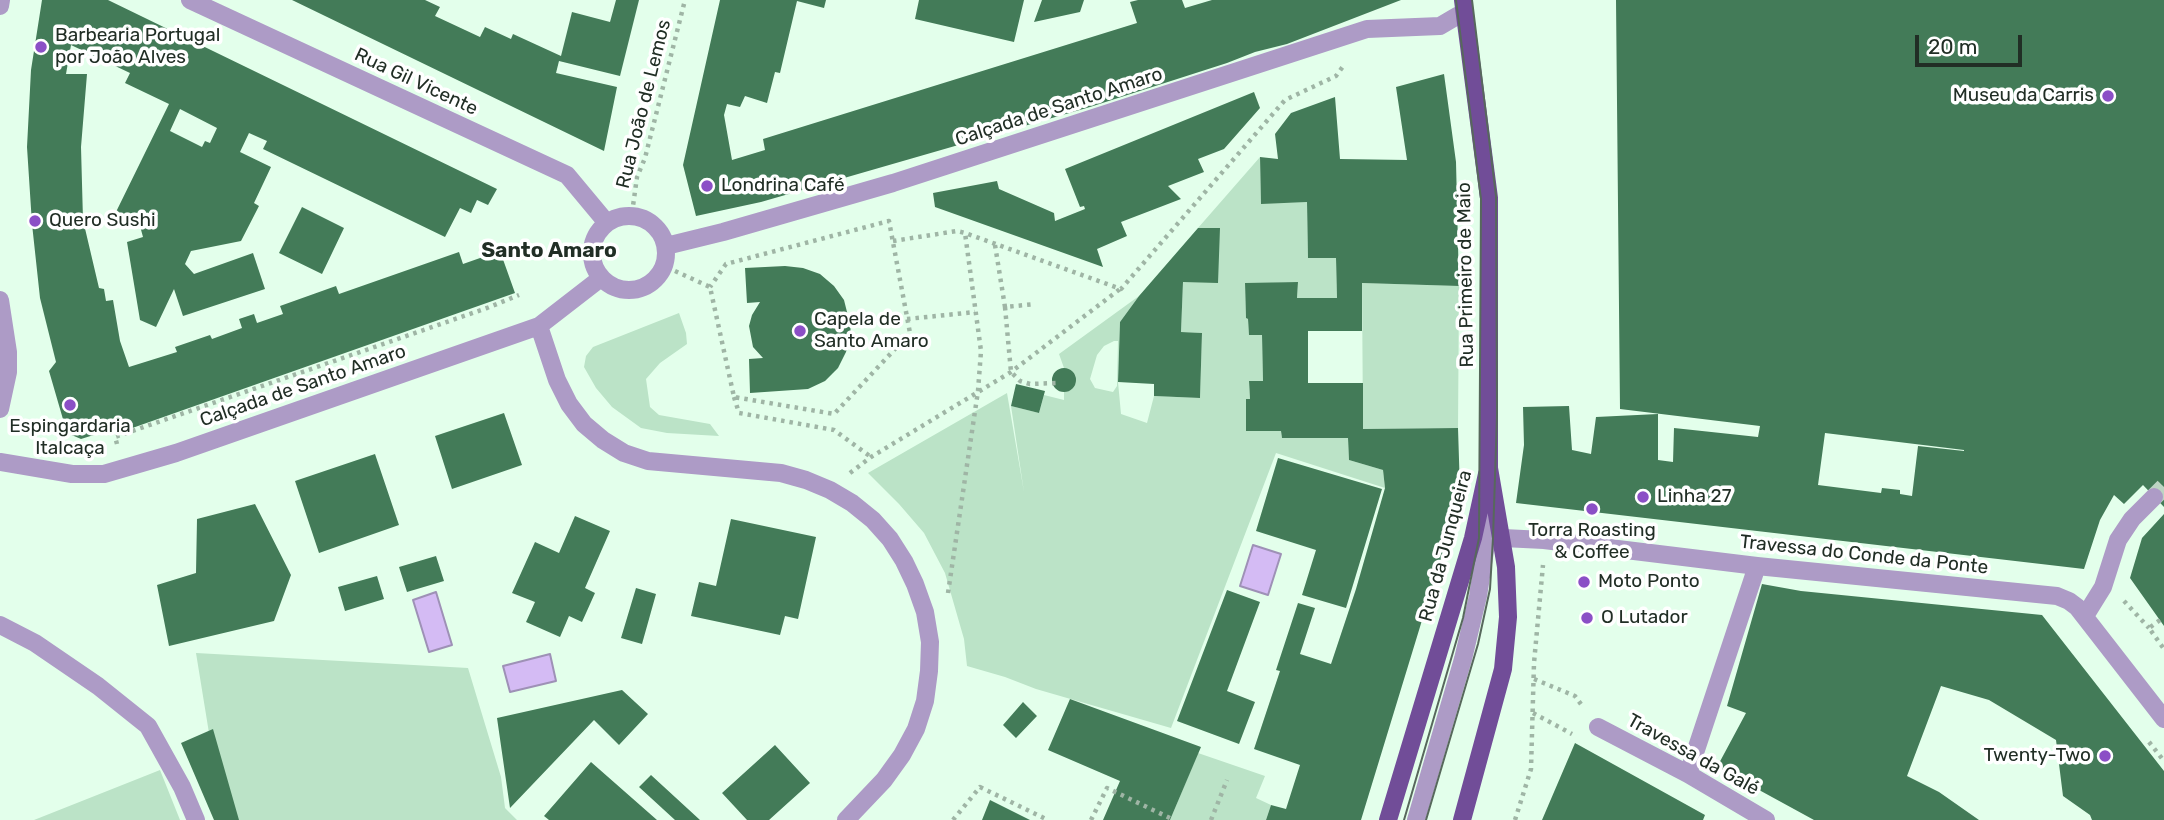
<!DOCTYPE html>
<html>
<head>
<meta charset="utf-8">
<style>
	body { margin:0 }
	#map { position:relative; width:2164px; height:820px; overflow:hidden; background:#e3ffeb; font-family:Rubik,sans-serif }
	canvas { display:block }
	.scale { position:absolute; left:1915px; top:35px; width:107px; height:32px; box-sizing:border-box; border:4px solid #212e25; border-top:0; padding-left:9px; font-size:21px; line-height:24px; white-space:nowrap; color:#212e25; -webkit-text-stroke:5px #fff; paint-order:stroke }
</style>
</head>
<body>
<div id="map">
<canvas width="2164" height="820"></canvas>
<div class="scale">20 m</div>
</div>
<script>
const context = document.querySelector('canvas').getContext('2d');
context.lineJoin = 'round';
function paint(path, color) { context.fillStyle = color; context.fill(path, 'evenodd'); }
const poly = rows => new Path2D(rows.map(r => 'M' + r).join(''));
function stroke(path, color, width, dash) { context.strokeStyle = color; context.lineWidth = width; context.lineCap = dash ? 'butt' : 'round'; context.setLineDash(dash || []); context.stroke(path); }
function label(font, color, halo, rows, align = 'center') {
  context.font = font + ' Rubik,sans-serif'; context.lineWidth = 7; context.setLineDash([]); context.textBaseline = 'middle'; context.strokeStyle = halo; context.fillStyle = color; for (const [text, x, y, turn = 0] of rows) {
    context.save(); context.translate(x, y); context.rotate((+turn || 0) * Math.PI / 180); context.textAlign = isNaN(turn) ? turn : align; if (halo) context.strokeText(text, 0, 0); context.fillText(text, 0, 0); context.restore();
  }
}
const green = poly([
	[1260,157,1261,203,1307,202,1308,257,1336,258,1337,298,1297,298,1298,282,1245,284,1246,318,1248,319,1249,334,1262,335,1263,381,1249,382,1250,399,1246,399,1246,431,1281,431,1282,438,1348,438,1349,460,1383,470,1385,488,1276,453,1171,728,1036,689,1005,677,967,666,964,639,945,573,924,533,899,504,868,473,1007,393,1024,492,1011,406,1039,413,1044,395,1064,400,1064,391,1073,387,1075,380,1073,373,1064,368,1059,354,1139,296,1120,322,1118,382,1121,414,1147,423,1154,396,1200,398,1202,333,1181,332,1183,282,1220,228,1198,228],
	[1114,341,1118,341,1117,386,1113,392,1095,388,1090,379,1097,355,1104,346],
	[1362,283,1459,286,1458,428,1363,429],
	[679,313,686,333,687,344,660,363,646,379,650,407,659,415,710,424,719,436,667,433,641,428,612,407,596,388,584,367,586,356,593,347],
	[196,653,468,668,501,777,505,808,517,820,235,820,209,733],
	[1198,753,1265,776,1256,798,1271,805,1266,820,1170,820],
	[160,770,180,820,34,820,145,776]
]);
const water = poly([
	[1253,545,1281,554,1268,595,1240,586,1253,545],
	[436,592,452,645,429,652,413,600,436,592],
	[550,654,556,681,510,692,503,666,550,654]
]);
const building = poly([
	[42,0,108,0,497,189,488,205,477,200,471,213,460,208,445,237,263,149,267,141,249,133,240,152,271,167,254,203,259,206,241,241,191,251,185,264,194,274,253,253,265,289,183,316,174,289,156,327,140,320,127,242,143,237,140,226,115,214,169,104,125,83,130,73,71,45,66,74,87,74,81,147,83,220,99,288,104,289,106,301,113,300,120,341,129,367,177,352,175,347,210,335,212,339,242,328,239,319,254,314,257,323,283,314,280,306,336,286,339,294,459,252,463,264,500,251,515,293,121,432,119,427,81,439,67,433,49,371,56,362,40,298,32,224,27,147,31,70],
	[180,109,217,128,210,143,205,141,202,147,170,131],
	[292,0,425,0,440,7,435,16,480,37,485,27,511,39,513,34,561,56,572,12,610,22,616,0,639,0,620,76,559,61,556,73,617,87,604,151],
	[720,0,826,0,824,8,797,1,780,73,775,72,767,103,745,96,740,107,727,104,724,115,732,160,765,150,763,139,1137,23,1130,2,1138,0,1182,0,1185,8,1212,0,1401,0,1287,44,1255,52,1227,63,1090,107,761,202,696,216,683,165],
	[919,0,1024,0,1014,42,915,19],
	[1042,0,1084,0,1080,12,1034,22],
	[1616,0,2164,0,2164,507,2143,485,2124,504,2114,495,2100,520,2084,569,1516,503,1524,445,1523,407,1569,406,1572,450,1591,454,1596,417,1658,414,1658,460,1673,462,1674,428,1758,437,1760,426,1620,409],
	[1825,433,1964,450,1964,451,1918,446,1912,496,1900,494,1900,490,1882,488,1881,493,1818,485],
	[1444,74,1456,162,1459,286,1362,283,1362,331,1308,331,1308,383,1363,383,1363,429,1458,428,1460,491,1456,509,1361,820,1266,820,1271,805,1286,809,1300,765,1254,749,1280,671,1276,670,1298,603,1315,608,1300,654,1331,664,1356,589,1385,488,1383,470,1349,460,1348,438,1282,438,1281,431,1246,431,1246,399,1250,399,1249,381,1263,381,1262,335,1249,335,1248,319,1246,318,1245,283,1298,282,1297,298,1337,298,1336,258,1308,258,1307,202,1261,204,1260,157,1278,159,1275,134,1291,113,1335,97,1340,159,1407,160,1396,87],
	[1254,92,1260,108,1224,149,1198,159,1204,172,1168,186,1181,199,1121,222,1127,236,1097,249,1103,267,935,207,933,193,997,181,999,189,1054,213,1055,221,1085,209,1084,206,1080,207,1065,169],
	[302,207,344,228,322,274,279,253],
	[1198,228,1220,228,1218,283,1183,282,1181,332,1202,333,1200,398,1154,396,1154,384,1118,382,1120,322,1139,296],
	[785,266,803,268,820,274,834,286,844,300,850,324,851,335,846,352,838,368,825,381,808,389,750,393,749,359,763,358,753,347,749,326,752,315,760,302,747,303,745,268],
	'1052 380a12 12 0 1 1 24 0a12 12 0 1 1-24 0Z',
	[1016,384,1045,391,1039,413,1011,406],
	[504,413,522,465,452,489,435,436],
	[375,454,399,525,319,553,295,481],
	[1278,458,1382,489,1346,608,1302,595,1316,550,1256,531],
	[255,504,291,575,274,621,169,646,157,585,196,573,197,519],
	[2164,514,2164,626,2130,578,2142,538],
	[575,516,610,531,585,588,595,593,582,622,569,616,560,637,526,622,535,602,512,593,535,542,559,553],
	[731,519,816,537,798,619,785,616,780,635,691,616,699,582,716,586],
	[436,556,444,581,407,592,399,567],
	[377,576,384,599,345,611,338,587],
	[1762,584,1801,591,2042,615,2164,771,2164,820,2092,820,2090,815,2063,796,2056,740,1989,700,1941,686,1907,776,1939,792,1979,820,1814,820,1717,767,1746,713,1727,706],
	[636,588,656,594,642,644,621,638],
	[1227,590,1260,602,1227,691,1255,702,1239,744,1177,721],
	[622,690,648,714,619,745,594,720,510,808,497,718],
	[1070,699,1201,747,1170,820,1103,820,1120,781,1048,750],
	[1023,702,1037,716,1016,738,1003,725],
	[213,729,239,820,214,820,181,743],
	[1575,743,1705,815,1703,820,1542,820],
	[775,745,810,783,769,820,747,820,722,793],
	[591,762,657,820,549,820,544,816],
	[651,775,700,820,675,820,639,787],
	[990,800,1030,820,982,820]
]);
const minorTunnel = poly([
	[2154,497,2164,487]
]);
const path = poly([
	[632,213,637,177,645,158,685,0],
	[893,241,957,231,965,233,1121,289,1285,100,1336,76,1344,65],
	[995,245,1005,307,1035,304],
	[675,271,710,287,734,397,834,414,910,333,889,221,726,264,710,287],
	[1005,307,1011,372,1020,381,1030,384,1056,383],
	[907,319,975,312],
	[734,397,739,413,834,430,871,457],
	[117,444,115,437,487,308,519,295],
	[850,473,871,457,1011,372,1120,289],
	[948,593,978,391,981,351,965,233],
	[2124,601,2149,628],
	[2160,620,2149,628,2164,649],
	[1534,679,1575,696,1583,707],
	[1533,713,1572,734],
	[2149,742,2164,761],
	[953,820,980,787,1048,820],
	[1091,820,1107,788,1174,820],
	[1211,820,1227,780],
	[1515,820,1531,769,1534,663,1543,565]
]);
const minor = poly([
	[190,0,567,175,607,223],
	[0,6,1,0],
	'592 253a37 37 0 1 1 74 0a37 37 0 1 1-74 0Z',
	[666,246,723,232,893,183,1367,29,1440,26,1457,16,1464,14],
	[0,300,8,352,8,372,0,409],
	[539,326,557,380,569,404,584,424,603,440,624,453,648,461,781,473,806,480,830,490,852,503,873,520,890,539,904,561,915,584,925,612,930,642,929,671,925,701,916,729,902,755,884,780,846,820],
	[0,462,72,474,104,474,176,453,539,326,601,278],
	[1503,538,1544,540,1757,566,2057,596,2069,601,2077,607,2164,719],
	[2085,616,2103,587,2118,540,2132,519,2154,497],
	[0,625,35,643,98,686,148,726,182,787,196,820],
	[1598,727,1688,774,1766,820],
	[1688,774,1757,566],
	[1416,820,1463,659,1478,596,1487,538,1488,492]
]);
const major = poly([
	[1388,820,1473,538,1487,474],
	[1462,820,1503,669,1508,617,1506,567,1489,468,1489,198,1463,0]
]);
const tram = poly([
	[1404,820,1463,618,1479,538,1481,199,1456,0],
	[1426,820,1478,644,1490,589,1493,538,1497,415,1496,196,1472,0]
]);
const markers = [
	[41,47,7,"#8b4fc6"],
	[2108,96,7,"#8b4fc6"],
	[707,186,7,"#8b4fc6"],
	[35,221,7,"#8b4fc6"],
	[800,331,7,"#8b4fc6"],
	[70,405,7,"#8b4fc6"],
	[1643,497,7,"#8b4fc6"],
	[1592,509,7,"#8b4fc6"],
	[1584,582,7,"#8b4fc6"],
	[1587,618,7,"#8b4fc6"],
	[2105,756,7,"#8b4fc6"]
];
const poiNames = [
	["Barbearia Portugal",55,36],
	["por João Alves",55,58],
	["Museu da Carris",2094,96,"right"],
	["Londrina Café",721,186],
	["Quero Sushi",49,221],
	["Capela de",814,320],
	["Santo Amaro",814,342],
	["Espingardaria",70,427,"center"],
	["Italcaça",70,449,"center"],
	["Linha 27",1657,497],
	["Torra Roasting",1592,531,"center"],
	["& Coffee",1592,553,"center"],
	["Moto Ponto",1598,582],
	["O Lutador",1601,618],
	["Twenty-Two",2091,756,"right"]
];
const streetNames = [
	["Rua Gil Vicente",416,82,25],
	["Rua João de Lemos",644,104,-76],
	["Calçada de Santo Amaro",1059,107,-18],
	["Rua Primeiro de Maio",1466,275,-91],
	["Calçada de Santo Amaro",303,386,-19],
	["Rua da Junqueira",1446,546,-75],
	["Travessa do Conde da Ponte",1864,555,6],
	["Travessa da Galé",1693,755,29]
];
const neighbourhoodNames = [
	["Santo Amaro",549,251]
];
paint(green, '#bbe3c7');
paint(water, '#d4bbf4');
stroke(water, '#9e91b6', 2);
paint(building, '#437b58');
stroke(minorTunnel, '#bcd5c3', 18, [18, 9]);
stroke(path, '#9fb5a5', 4.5, [3.5, 5]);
stroke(minor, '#ad9bc6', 18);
stroke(major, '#714d98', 18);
stroke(tram, '#57685c', 2);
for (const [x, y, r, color] of markers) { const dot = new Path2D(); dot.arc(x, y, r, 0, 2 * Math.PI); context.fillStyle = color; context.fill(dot); stroke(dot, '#fff', 2.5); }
label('19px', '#212e25', '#fff', poiNames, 'left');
label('19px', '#212e25', '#fff', streetNames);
label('bold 21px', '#212e25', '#fff', neighbourhoodNames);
</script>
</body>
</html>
